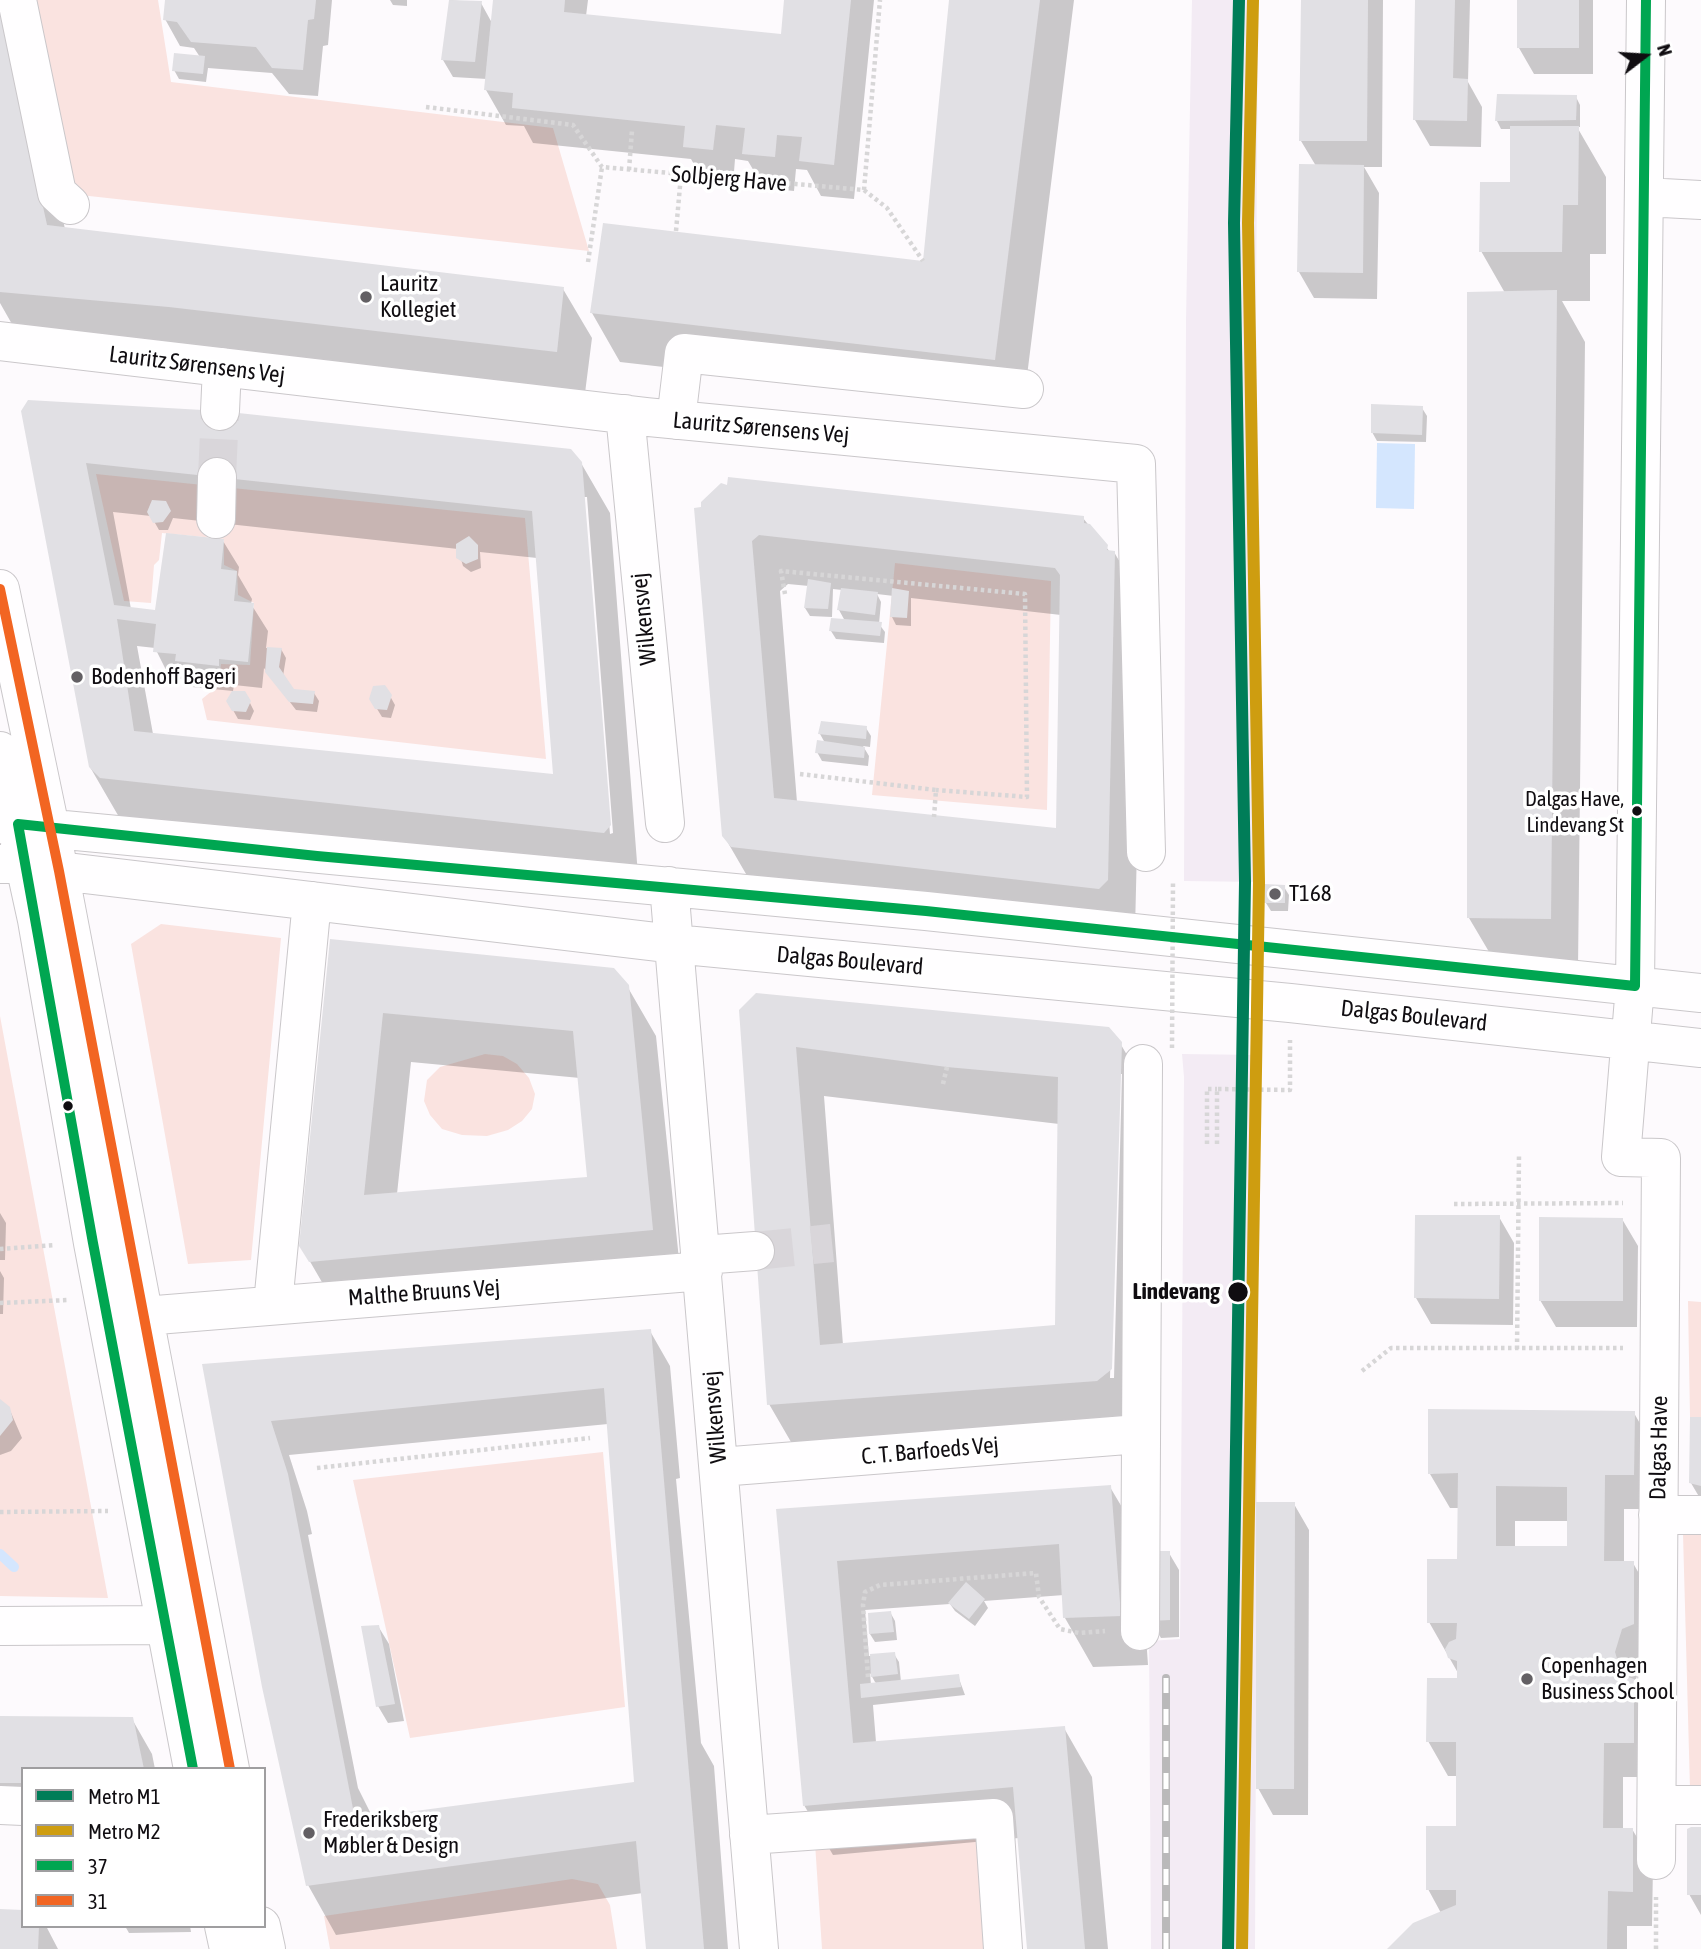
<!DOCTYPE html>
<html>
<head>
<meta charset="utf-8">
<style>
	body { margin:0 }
	#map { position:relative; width:1701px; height:1949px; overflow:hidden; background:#fdfafd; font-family:"Asap Condensed",sans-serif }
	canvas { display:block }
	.legend { position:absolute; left:21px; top:1767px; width:245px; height:161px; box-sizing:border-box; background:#fff; border:2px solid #9f9ea0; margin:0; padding:9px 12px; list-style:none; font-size:21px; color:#100d11 }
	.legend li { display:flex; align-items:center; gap:14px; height:35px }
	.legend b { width:35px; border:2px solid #9f9ea0 }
	.north { position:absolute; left:1610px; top:21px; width:70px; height:70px; -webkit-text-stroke:5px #fff; paint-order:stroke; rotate:73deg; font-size:19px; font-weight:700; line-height:28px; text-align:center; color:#100d11 }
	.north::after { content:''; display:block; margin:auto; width:24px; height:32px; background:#100d11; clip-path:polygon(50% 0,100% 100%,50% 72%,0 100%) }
</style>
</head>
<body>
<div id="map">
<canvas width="1701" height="1949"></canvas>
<ul class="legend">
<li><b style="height:9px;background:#007d58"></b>Metro M1</li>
<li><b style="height:9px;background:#ce9d10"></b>Metro M2</li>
<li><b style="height:9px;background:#00a651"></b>37</li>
<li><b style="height:9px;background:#f26522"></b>31</li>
</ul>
<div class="north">N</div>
</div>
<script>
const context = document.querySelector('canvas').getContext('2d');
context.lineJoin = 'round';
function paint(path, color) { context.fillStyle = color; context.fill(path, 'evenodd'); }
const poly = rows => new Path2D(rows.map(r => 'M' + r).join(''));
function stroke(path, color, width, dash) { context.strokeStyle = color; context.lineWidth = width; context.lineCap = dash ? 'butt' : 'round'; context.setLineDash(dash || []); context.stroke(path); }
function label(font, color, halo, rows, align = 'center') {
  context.font = font + ' "Asap Condensed",sans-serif'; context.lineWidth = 7; context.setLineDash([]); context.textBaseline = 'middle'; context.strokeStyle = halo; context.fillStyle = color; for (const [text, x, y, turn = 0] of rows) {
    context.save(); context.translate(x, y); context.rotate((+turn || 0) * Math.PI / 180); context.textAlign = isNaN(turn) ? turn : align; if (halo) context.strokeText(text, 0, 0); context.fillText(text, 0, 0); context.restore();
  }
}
const built = poly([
	[1192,0,1258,0,1256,323,1261,687,1260,882,1184,881,1186,320],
	[1182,1054,1259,1055,1255,1949,1151,1949,1149,1641,1180,1639,1184,1077]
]);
const green = poly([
	[32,0,158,0,171,82,553,128,589,251,71,194],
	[96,474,525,518,546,759,207,720,202,699,218,686,221,664,250,665,254,603,238,595,237,571,224,565,224,539,162,533,159,560,154,565,151,603,124,601],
	[895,563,1051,581,1047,810,872,795],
	[161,924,281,938,251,1260,188,1264,131,944],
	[0,1016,108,1598,0,1596],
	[485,1054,503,1056,517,1064,529,1078,535,1094,532,1109,522,1121,508,1130,487,1136,462,1135,442,1129,430,1115,424,1101,427,1080,440,1067],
	[1688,1301,1701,1302,1701,1417,1690,1417],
	[603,1452,625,1707,410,1738,353,1480],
	[1701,1533,1701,1789,1690,1789,1683,1534],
	[964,1829,984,1847,991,1949,822,1949,815,1843],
	[572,1879,598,1884,610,1905,617,1949,330,1949,324,1916]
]);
const water = poly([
	[1377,443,1415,444,1414,509,1376,508]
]);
const shadow = poly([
	[0,0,16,0,65,229,563,289,592,338,584,401,21,340,0,303],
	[167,0,332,0,328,45,323,46,318,96,289,94,272,73,208,68,206,82,179,79,174,70,200,57,194,48,180,46,165,19],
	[390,0,407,0,407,6,393,5],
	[450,0,481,3,492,23,495,0,588,0,586,16,783,36,786,0,874,0,854,199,821,196,807,170,796,169,794,191,764,188,748,161,735,159,733,185,704,182,691,159,533,143,524,126,506,125,486,90,487,79,453,77,443,60],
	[950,0,1074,0,1023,408,620,362,592,313,925,263],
	[1302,0,1383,0,1382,167,1364,167,1379,193,1377,299,1314,298,1299,272,1316,166,1301,141],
	[1417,0,1470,0,1468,82,1482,107,1481,147,1430,146,1415,120],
	[1519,0,1593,0,1593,74,1534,74,1519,48],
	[1498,96,1576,97,1580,105,1580,127,1577,127,1606,177,1606,254,1590,254,1590,301,1562,301,1585,342,1578,968,1498,967,1469,918,1505,293,1481,251,1511,184,1511,129,1501,129,1497,121],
	[1422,408,1427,416,1426,442,1377,441,1372,432],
	[22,412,581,463,610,513,638,875,119,817,90,767],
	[583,497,587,497,613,833,610,834],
	[113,512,151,516,159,530,168,530,173,518,458,549,463,566,471,572,481,568,480,552,537,558,555,776,153,734,137,646,155,648,170,678,187,680,192,687,233,691,234,685,262,688,264,668,296,710,317,712,319,701,314,693,293,690,283,676,286,658,281,649,266,648,268,631,251,604,252,599,238,575,239,567,223,541,156,612,131,609],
	[703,509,1083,518,1110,552,1114,552,1143,602,1135,930,753,886,724,836],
	[788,584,809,586,805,608,810,616,832,617,833,589,842,590,839,610,845,621,831,631,836,639,884,643,885,632,879,624,881,602,877,594,894,596,892,617,896,625,911,626,911,598,1061,615,1058,830,797,802,780,591],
	[390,696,395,705,391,718,382,717,371,699],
	[228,701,249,701,254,711,250,720,238,719],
	[866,728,871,736,870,747,863,746,869,756,868,766,822,761,817,752,825,743,820,734],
	[1284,887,1289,895,1288,911,1271,911,1266,903],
	[331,941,627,986,656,1036,681,1279,330,1296,301,1246],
	[411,1062,580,1078,589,1179,397,1194],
	[741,1010,1120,1043,1149,1093,1140,1419,798,1454,769,1404],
	[1119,1074,1122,1074,1114,1378,1110,1378],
	[824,1096,1059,1124,1057,1327,843,1345],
	[0,1213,6,1223,5,1260,0,1260],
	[1499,1217,1514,1243,1513,1325,1431,1324,1416,1298],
	[1622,1219,1638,1246,1637,1327,1556,1327,1540,1300],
	[0,1271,4,1278,3,1314,0,1314],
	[650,1331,670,1366,680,1478,676,1479,701,1743,714,1766,728,1949,647,1949,643,1893,336,1935,308,1885,204,1366],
	[608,1424,636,1784,373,1818,358,1788,308,1535,312,1534,307,1511,289,1455],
	[0,1402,9,1408,22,1438,11,1451,0,1455],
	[1634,1413,1654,1448,1654,1509,1624,1509,1624,1563,1633,1563,1653,1598,1635,1685,1653,1716,1653,1777,1623,1777,1623,1830,1632,1829,1653,1864,1652,1926,1627,1926,1627,1949,1389,1949,1441,1913,1428,1889,1458,1828,1458,1776,1448,1776,1428,1741,1458,1680,1458,1673,1429,1622,1459,1561,1459,1508,1450,1508,1430,1474],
	[1515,1521,1568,1521,1568,1548,1515,1548],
	[1701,1419,1701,1500,1691,1483],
	[1110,1487,1139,1536,1148,1665,1093,1667,1065,1618,1064,1595,984,1601,988,1608,975,1626,955,1611,950,1604,865,1610,869,1656,894,1654,899,1662,901,1682,958,1676,965,1695,873,1705,876,1742,1064,1728,1092,1777,1108,1949,1028,1949,1019,1838,833,1855,804,1805,778,1511],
	[870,1673,875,1682,877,1684,871,1685],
	[1294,1504,1309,1530,1308,1815,1273,1815,1258,1788],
	[1169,1553,1179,1570,1179,1637,1161,1638,1151,1621],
	[890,1612,895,1621,897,1640,875,1642,870,1634],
	[378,1626,389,1644,404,1721,388,1723,378,1706],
	[0,1718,132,1719,152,1754,155,1769,23,1769,23,1817,0,1817],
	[1701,1829,1701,1915,1689,1894],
	[0,1911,23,1926,46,1926,58,1949,0,1949],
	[125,1926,190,1926,191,1932,129,1933]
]);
const stream = poly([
	[0,1554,14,1567]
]);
const building = poly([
	[165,0,316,0,314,19,308,20,303,70,272,68,256,47,191,42,177,22,163,20],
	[449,0,482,1,475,62,441,60],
	[493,0,565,0,564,12,781,34,784,0,851,0,834,165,799,161,802,137,777,135,775,157,742,154,745,128,716,125,713,150,683,147,685,126,512,108,513,93,484,90],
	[949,0,1040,0,995,360,590,313,603,223,923,261],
	[1301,0,1368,0,1367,141,1299,141],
	[1415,0,1455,0,1453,78,1468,79,1467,121,1413,120],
	[1517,0,1579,0,1579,48,1517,48],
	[0,8,47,225,564,287,557,352,169,307,0,292],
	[174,53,205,56,203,74,172,71],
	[1497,94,1577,95,1576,120,1495,121],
	[1510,126,1579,126,1578,205,1563,205,1562,252,1479,252,1480,182,1510,182],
	[1299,164,1364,165,1363,273,1297,272],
	[1557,290,1551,919,1467,918,1467,292],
	[28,400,220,411,571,449,582,462,611,825,604,833,100,778,89,767,21,411],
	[86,463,532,511,553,774,134,731,117,619,156,624,153,652,176,654,175,661,219,666,219,659,248,662,254,603,234,601,237,571,221,569,224,539,166,533,155,610,114,605],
	[1371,404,1423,406,1422,435,1371,433],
	[728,477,1084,516,1084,523,1090,524,1108,545,1107,550,1115,551,1108,880,1099,889,731,847,722,836,694,508,701,507,701,502,721,483,727,485],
	[759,535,1055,568,1060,575,1056,828,774,798,752,541],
	[152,500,166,501,171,511,163,522,153,523,147,512],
	[469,536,478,545,478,559,466,564,456,558,456,544],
	[808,579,831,583,828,609,804,608],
	[841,588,878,592,875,615,837,610],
	[892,588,909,591,907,618,890,617],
	[831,618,882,622,880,636,829,631],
	[267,647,282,648,279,667,294,689,315,691,313,704,289,702,265,672],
	[385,685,392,695,387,710,375,709,369,699,373,686],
	[232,691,245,691,251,701,246,712,232,711,226,701],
	[821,721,867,726,866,739,818,734],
	[817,740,865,747,864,758,815,753],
	[1264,884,1285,885,1285,903,1264,903],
	[330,939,614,968,629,985,653,1230,309,1262,299,1246],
	[383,1013,573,1031,587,1177,364,1195],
	[756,993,1109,1027,1122,1042,1112,1369,1097,1381,767,1405,739,1010],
	[796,1047,947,1067,1058,1077,1055,1325,820,1345],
	[1415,1215,1500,1215,1499,1299,1414,1298],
	[1539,1217,1623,1218,1623,1301,1539,1301],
	[651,1329,704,1949,646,1949,636,1841,306,1886,262,1687,202,1364],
	[604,1388,634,1782,355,1819,288,1474,271,1421],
	[0,1399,10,1407,13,1420,0,1436],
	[1428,1409,1635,1411,1634,1475,1605,1475,1604,1561,1634,1561,1634,1624,1622,1629,1615,1652,1622,1675,1634,1679,1634,1743,1604,1743,1603,1828,1633,1828,1633,1892,1608,1891,1607,1949,1387,1949,1413,1923,1456,1905,1456,1890,1426,1890,1426,1826,1456,1826,1456,1742,1426,1742,1427,1678,1457,1678,1457,1661,1448,1658,1445,1649,1449,1642,1456,1639,1457,1623,1427,1623,1427,1559,1457,1559,1458,1473,1428,1474],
	[1496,1486,1567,1487,1567,1546,1496,1546],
	[1690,1417,1701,1417,1701,1486,1689,1483],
	[1111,1485,1121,1616,1063,1618,1059,1544,837,1561,853,1743,1065,1726,1085,1949,1027,1949,1013,1787,803,1806,776,1509],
	[1256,1502,1295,1502,1294,1789,1256,1789],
	[1148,1551,1170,1551,1170,1620,1149,1621],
	[966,1582,985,1599,969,1619,948,1603],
	[891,1611,894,1632,869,1634,868,1613],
	[379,1625,395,1704,376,1707,361,1626],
	[895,1652,898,1674,871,1677,870,1654],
	[959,1674,961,1687,861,1698,860,1684],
	[0,1716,133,1717,144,1769,23,1769,23,1783,0,1783],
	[1691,1827,1701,1827,1701,1895,1687,1895,1687,1829],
	[0,1909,23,1910,23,1926,39,1926,38,1949,0,1949]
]);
const minorTunnel = poly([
	[217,477,220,411],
	[755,1251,832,1243]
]);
const path = poly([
	[426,107,573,125,602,167,864,190,880,0],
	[629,170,632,130],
	[864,190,887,208,923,261],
	[676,231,681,175],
	[588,262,602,167],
	[785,594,781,571,1025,594,1027,797,936,790],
	[800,774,936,790,934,817],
	[943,1084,947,1067],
	[1207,1144,1207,1089,1217,1089],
	[1217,1144,1217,1089,1290,1090,1290,1040],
	[1454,1204,1623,1203],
	[0,1249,55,1245],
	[0,1303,68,1300],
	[1517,1349,1519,1155],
	[1362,1371,1391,1348,1623,1348],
	[317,1468,590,1438],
	[0,1512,108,1511],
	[868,1677,863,1605,865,1592,880,1585,1036,1573,1039,1597,1060,1629,1079,1633,1105,1631],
	[1656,1949,1656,1897]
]);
const minor = poly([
	[17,0,57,193,70,205],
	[1646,0,1635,986,1621,1157,1661,1158,1656,1860],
	[1644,197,1701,200],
	[0,341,647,417,1136,464,1146,852],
	[220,411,222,367],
	[625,414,665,823],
	[676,420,684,353,1024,389],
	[216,519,217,477],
	[0,589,59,871,230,1769],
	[0,751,37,920,93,1243,193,1769],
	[0,824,926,911,1701,993],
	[0,864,26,864,59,871,674,944,1290,1003,1701,1048],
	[669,886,759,1949],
	[702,1255,755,1251],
	[273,1304,312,901],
	[119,1313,144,1316,703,1271],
	[720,1467,1139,1434],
	[1658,1515,1701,1515],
	[0,1626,165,1625,190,1630],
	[1140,1631,1143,1064],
	[0,1805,23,1806],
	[1657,1805,1701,1805],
	[749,1835,994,1818,1003,1949],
	[224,1926,229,1949],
	[261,1926,266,1949]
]);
const rail = poly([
	[1166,1949,1166,1678]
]);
const pathBridge = poly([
	[1172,1048,1173,882]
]);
const bus1 = poly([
	[193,1769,93,1243,18,824,317,856,926,911,1635,986,1646,0]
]);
const bus2 = poly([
	[0,589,59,871,230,1769]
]);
const metro1 = poly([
	[1228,1949,1245,882,1234,223,1239,0]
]);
const metro2 = poly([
	[1242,1949,1259,882,1248,223,1253,0]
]);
const markers = [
	[366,297,7,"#636064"],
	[77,677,7,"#636064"],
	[1637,811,6,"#100d11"],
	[1275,894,7,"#636064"],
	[68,1106,6,"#100d11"],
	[1238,1292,11,"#100d11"],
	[1527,1679,7,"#636064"],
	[309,1833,7,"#636064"]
];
const busNames = [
	["Dalgas Have,",1624,799],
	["Lindevang St",1624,825]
];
const streetNames = [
	["Solbjerg Have",729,179,5],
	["Lauritz Sørensens Vej",197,365,7],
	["Lauritz Sørensens Vej",761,428,5],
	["Wilkensvej",644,619,-96],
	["Dalgas Boulevard",850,961,5],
	["Dalgas Boulevard",1414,1016,6],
	["Malthe Bruuns Vej",424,1293,-4],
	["Wilkensvej",715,1417,-95],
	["Dalgas Have",1659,1448,-89],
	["C. T. Barfoeds Vej",930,1451,-5]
];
const poiNames = [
	["Lauritz",380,284],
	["Kollegiet",380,310],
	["Bodenhoff Bageri",91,677],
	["T168",1289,894],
	["Copenhagen",1541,1666],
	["Business School",1541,1692],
	["Frederiksberg",323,1820],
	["Møbler & Design",323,1846]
];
const stopNames = [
	["Lindevang",1220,1292]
];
paint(built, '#f3ebf4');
paint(green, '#fae3e0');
paint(water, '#d4e6fe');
paint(shadow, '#0003');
stroke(stream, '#d4e6fe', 10);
paint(building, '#e1e0e4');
stroke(minorTunnel, '#d9d6da', 38, [38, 19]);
stroke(minor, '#cac7ca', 40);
stroke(path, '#d7d6d7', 4.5, [3.5, 3.5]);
stroke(minor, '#fffeff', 38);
stroke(rail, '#bab9ba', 8);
stroke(rail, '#fff', 5, [16]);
stroke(pathBridge, '#d7d6d7', 4.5, [3.5, 3.5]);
stroke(bus1, '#00a651', 10);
stroke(bus2, '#f26522', 10);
stroke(metro1, '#007d58', 12);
stroke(metro2, '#ce9d10', 12);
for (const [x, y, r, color] of markers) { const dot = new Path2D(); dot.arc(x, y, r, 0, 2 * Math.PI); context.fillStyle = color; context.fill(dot); stroke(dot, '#fff', 2.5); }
label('21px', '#100d11', '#fff', busNames, 'right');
label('23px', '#100d11', '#fff', streetNames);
label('23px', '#100d11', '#fff', poiNames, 'left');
label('bold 23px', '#100d11', '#fff', stopNames, 'right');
</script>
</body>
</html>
